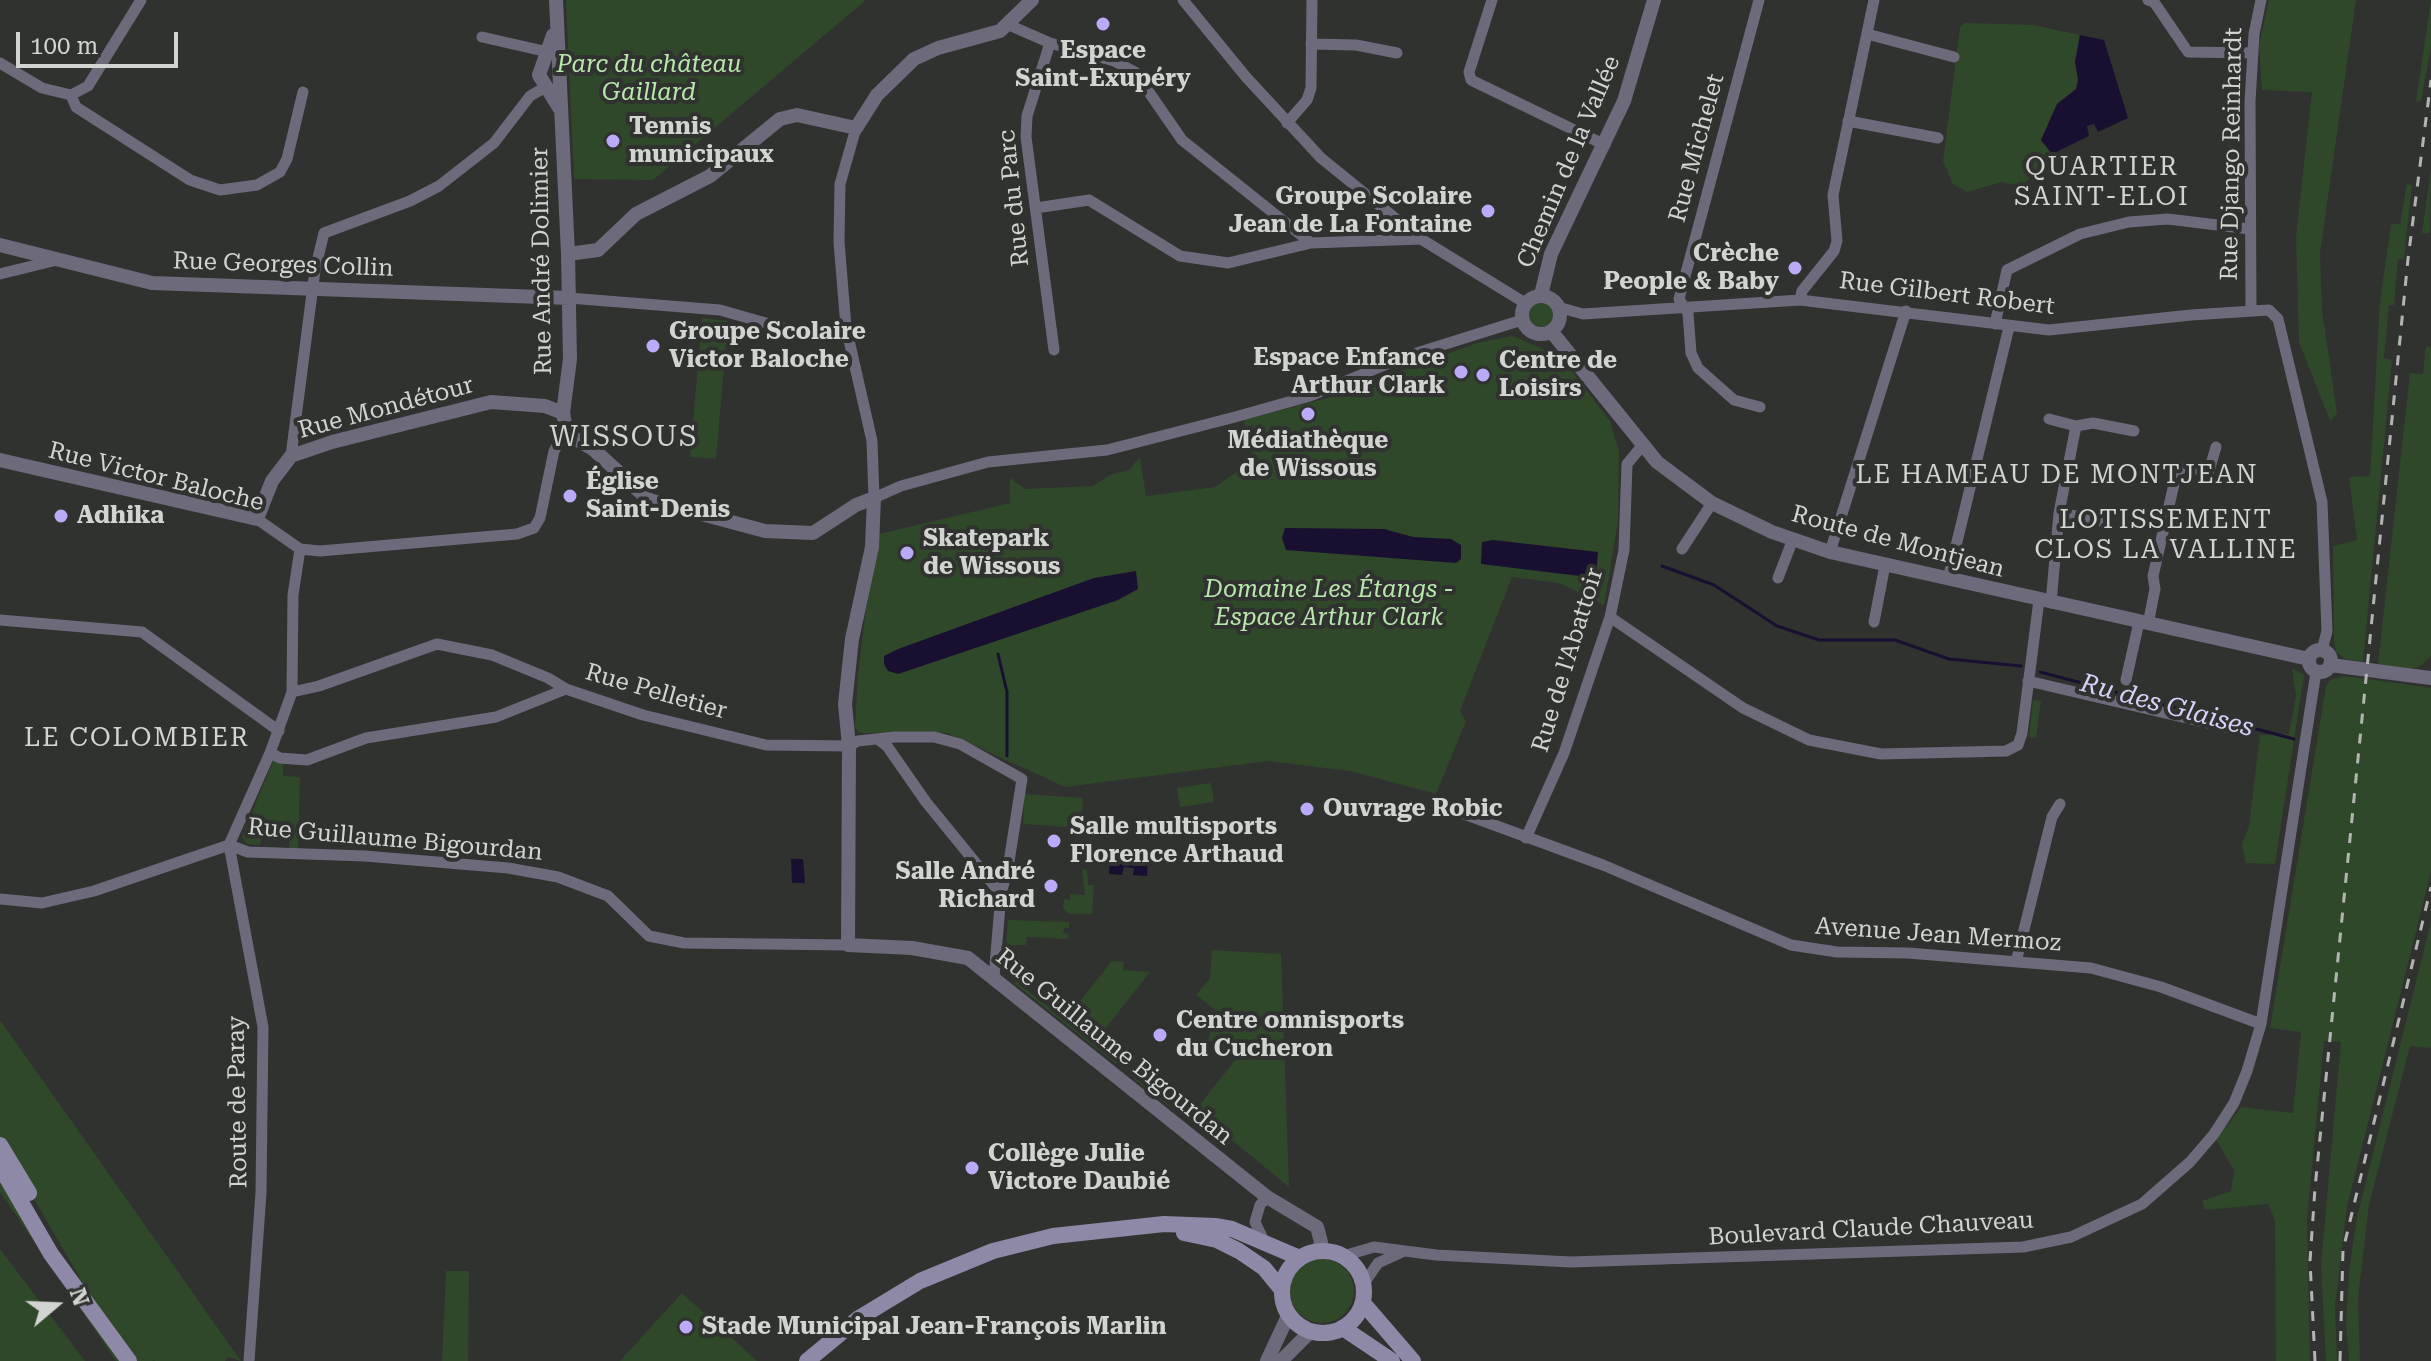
<!DOCTYPE html>
<html>
<head>
<meta charset="utf-8">
<style>
	body { margin:0 }
	#map { position:relative; width:2431px; height:1361px; overflow:hidden; background:#303230; font-family:"Roboto Serif",serif }
	canvas { display:block }
	.north { position:absolute; left:16px; top:1265px; width:80px; height:80px; -webkit-text-stroke:6px #303230; paint-order:stroke; rotate:71deg; font-size:22px; font-weight:700; line-height:32px; text-align:center; color:#d2d4d2 }
	.north::after { content:''; display:block; margin:auto; width:28px; height:36px; background:#d2d4d2; clip-path:polygon(50% 0,100% 100%,50% 72%,0 100%) }
	.scale { position:absolute; left:16px; top:32px; width:162px; height:36px; box-sizing:border-box; border:4px solid #d2d4d2; border-top:0; padding-left:10px; font-size:24px; line-height:28px; white-space:nowrap; color:#d2d4d2; -webkit-text-stroke:6px #303230; paint-order:stroke }
</style>
</head>
<body>
<div id="map">
<canvas width="2431" height="1361"></canvas>
<div class="north">N</div>
<div class="scale">100 m</div>
</div>
<script>
const context = document.querySelector('canvas').getContext('2d');
context.lineJoin = 'round';
function paint(path, color) { context.fillStyle = color; context.fill(path, 'evenodd'); }
const poly = rows => new Path2D(rows.map(r => 'M' + r).join(''));
function stroke(path, color, width, dash) { context.strokeStyle = color; context.lineWidth = width; context.lineCap = dash ? 'butt' : 'round'; context.setLineDash(dash || []); context.stroke(path); }
function label(font, color, halo, rows, align = 'center') {
  context.font = font + ' "Roboto Serif",serif'; context.lineWidth = 8; context.setLineDash([]); context.textBaseline = 'middle'; context.strokeStyle = halo; context.fillStyle = color; for (const [text, x, y, turn = 0] of rows) {
    context.save(); context.translate(x, y); context.rotate((+turn || 0) * Math.PI / 180); context.textAlign = isNaN(turn) ? turn : align; if (halo) context.strokeText(text, 0, 0); context.fillText(text, 0, 0); context.restore();
  }
}
const green = poly([
	[566,0,866,0,653,180,574,179],
	[2269,0,2356,0,2320,253,2322,310,2337,413,2330,421,2299,342,2296,237,2312,92,2262,90,2259,45],
	[2431,0,2431,47,2421,101,2416,102],
	[1965,23,2034,25,2080,35,2075,62,2079,80,2076,89,2057,104,2041,140,2052,154,2022,186,2002,182,1967,192,1953,184,1943,161,1960,27],
	[2431,169,2430,233,2422,233],
	[2407,184,2412,185,2404,259,2398,259,2394,305,2389,305,2384,358,2392,360,2363,662,2345,659,2336,652,2334,642,2333,546,2357,540,2349,477,2370,476,2380,301,2391,224,2400,224],
	'1527 314a13 13 0 1 1 26 0a13 13 0 1 1-26 0Z',
	[702,318,728,321,716,459,690,457],
	[1512,336,1560,356,1610,421,1619,452,1618,521,1604,605,1559,583,1512,577,1460,711,1466,721,1436,794,1350,771,1268,761,1065,787,947,733,859,733,855,728,858,674,875,535,1010,503,1010,478,1025,489,1093,486,1110,475,1129,470,1140,457,1146,496,1215,487,1253,460,1244,420,1324,399,1477,343],
	[2426,346,2431,347,2431,656,2419,667,2411,669,2378,664,2410,373,2423,374],
	[2292,668,2304,675,2275,864,2246,863,2242,845,2249,826,2260,735,2289,734,2296,696],
	[2344,676,2431,688,2431,872,2347,1207,2335,1306,2337,1361,2326,1361,2321,1264,2341,1042,2324,1041,2307,1219,2310,1361,2276,1361,2275,1220,2268,1204,2205,1210,2202,1201,2231,1191,2234,1170,2216,1140,2241,1107,2293,1113,2301,1032,2270,1028,2326,686,2330,680],
	[2033,700,2041,701,2036,738,2029,737],
	[273,761,283,763,283,776,300,777,298,850,289,849,289,836,262,835,260,845,247,844,242,837],
	[1211,783,1214,802,1180,807,1177,788],
	[1024,794,1083,798,1081,828,1023,824],
	[1082,869,1087,870,1088,885,1094,885,1092,914,1069,914,1063,908,1064,899,1070,900,1070,894,1085,895],
	[1008,920,1069,922,1069,928,1064,928,1063,933,1069,934,1068,939,1027,937,1026,945,1006,945],
	[2431,922,2431,1048,2410,1046,2369,1205,2358,1298,2360,1361,2349,1361,2346,1323,2349,1271,2357,1217],
	[1212,950,1281,954,1289,1187,1216,1127,1198,1107,1235,1060,1208,1039,1219,1013,1196,995,1210,978],
	[1001,954,1019,955,1020,964,1002,971],
	[1112,961,1124,962,1123,970,1150,972,1105,1029,1076,1006],
	[1017,976,1027,980,1023,987,1066,1020,1071,1015,1123,1056,1116,1064,1015,984],
	[0,1020,241,1361,228,1357,225,1361,155,1361,152,1358,153,1361,137,1361,91,1297,0,1140],
	[1141,1070,1171,1108,1134,1079],
	[0,1171,121,1361,116,1361,0,1192],
	[0,1249,85,1361,0,1361],
	'1290 1291a32 32 0 1 1 64 0a32 32 0 1 1-64 0Z',
	[446,1271,469,1271,468,1361,442,1361],
	[682,1293,757,1361,620,1361]
]);
const water = poly([
	[2080,35,2104,40,2128,118,2098,132,2094,124,2087,126,2089,136,2052,154,2041,140,2057,104,2076,89,2078,80,2075,62],
	[1285,528,1384,529,1413,537,1451,539,1461,545,1461,559,1456,563,1286,550,1282,538],
	[1493,540,1598,552,1596,578,1481,564,1482,542],
	[1136,571,1138,589,1118,600,898,674,888,671,884,664,884,656,898,649,1094,578],
	[1110,853,1148,856,1147,876,1133,875,1134,868,1124,867,1122,875,1109,874],
	[803,859,805,883,792,883,791,859]
]);
const stream = poly([
	[1662,566,1714,585,1777,626,1819,640,1895,640,1949,659,2021,666],
	[998,654,1007,692,1007,756],
	[2040,672,2294,739]
]);
const minor = poly([
	[1183,0,1246,77,1321,158,1421,239,1525,303],
	[1492,0,1469,72,1471,80,1605,145],
	[1759,0,1679,299,1688,313,1691,353,1698,368,1734,400,1760,407],
	[2148,0,2154,2,2188,52,2252,53],
	[1009,25,1050,43,1114,61,1135,72,1182,140,1311,243,1421,239],
	[1867,34,1954,57],
	[482,37,548,52],
	[1050,43,1027,116,1026,137,1054,350],
	[1311,44,1356,45,1397,53],
	[0,63,42,88,71,95,88,86,141,0],
	[71,95,76,107,190,180,220,190,257,185,280,172,287,159,303,92],
	[1848,121,1938,138],
	[1287,123,1307,100,1311,88,1312,0],
	[856,128,840,184,839,242,846,327,872,441,874,498,901,486,988,462,1107,450,1235,417,1310,396,1404,357,1522,320],
	[1036,208,1089,200,1180,256,1228,263,1311,243],
	[0,274,53,261],
	[569,298,720,310,801,333,846,327],
	[1800,300,1802,291,1834,251,1837,241,1833,195,1874,0],
	[1558,307,1583,314,1800,300,2049,330,2191,315,2269,310,2278,319,2322,502,2327,631,2322,650],
	[2251,310,2250,102,2254,34,2261,0],
	[1995,324,2007,270,2080,234,2129,222,2168,219,2250,229],
	[2049,419,2076,426,2093,423,2134,431],
	[291,456,315,270,324,233,410,201,439,186,494,143,530,96,544,88],
	[2059,513,2102,521],
	[257,519,300,549,320,551,517,534,534,528,540,518,554,451,566,431],
	[1682,549,1712,503],
	[1830,552,1906,311],
	[1778,578,1793,539],
	[1948,579,2009,327],
	[2051,603,2059,513,2076,426],
	[1610,617,1743,708,1809,740,1881,754,2006,751,2018,745,2022,733,2039,600],
	[0,620,142,632,279,731],
	[1874,622,1885,565],
	[2148,624,2155,589,2153,576,2177,471,2184,467,2209,471,2216,447],
	[2126,680,2139,622],
	[2028,681,2225,727],
	[292,692,319,686,437,644,492,655,548,678,566,689],
	[879,740,887,746,926,802,1001,894],
	[270,753,280,758,307,760,366,738,496,717,566,689,643,715,766,745,849,746,858,741,895,737,934,737,960,744,1022,779,1008,868,1001,894,994,977],
	[1437,804,1603,865,1791,945,1837,952,1908,953,2091,968,2161,987,2261,1024],
	[1526,838,1564,753,1610,617,1624,550,1627,464,1642,446],
	[229,845,248,852,365,856,508,868,558,877,608,896,649,936,684,943,848,945],
	[229,845,263,1027,261,1193,249,1361],
	[229,845,270,753,292,692,293,595,300,549],
	[0,899,42,903,94,891,229,845],
	[2016,962,2052,817,2060,804],
	[1265,1243,1255,1222,1260,1205,1267,1197],
	[1343,1256,1374,1247,1436,1255,1571,1262,2023,1247,2071,1237,2142,1204,2190,1162,2214,1134,2234,1103,2247,1071,2261,1024,2316,672],
	[1363,1285,1378,1263,1402,1252]
]);
const tertiary = poly([
	[556,0,568,254,570,359,563,413,567,434,593,449,649,500,765,531,813,533,856,505,874,498,872,547,852,639,845,704,849,746,848,945,912,948,968,958,1267,1197,1317,1227,1321,1242,1318,1251],
	[553,35,539,75,560,109],
	[0,245,152,283,569,298],
	[568,254,598,250,636,214,710,176,780,119,797,115,856,128,877,95,914,59,938,48,1000,31,1032,0],
	[1541,295,1551,254,1624,101,1654,0],
	'1522 315a19 19 0 1 1 38 0a19 19 0 1 1-38 0Z',
	[1551,331,1657,462,1712,503,1772,532,1830,552,2309,659],
	[0,460,257,519,272,481,291,456,332,442,491,402,545,406,563,413],
	'2309 661a11 11 0 1 1 22 0a11 11 0 1 1-22 0Z',
	[2330,665,2431,678],
	[1267,1361,1289,1314],
	[1281,1361,1311,1331]
]);
const secondary = poly([
	[0,1145,29,1193],
	[0,1166,51,1254,129,1361],
	[1184,1233,1217,1240,1239,1251,1264,1268,1282,1290],
	'1282 1292a41 41 0 1 1 82 0a41 41 0 1 1-82 0Z',
	[1363,1303,1413,1361],
	[1343,1328,1392,1361],
	[807,1361,859,1318,920,1281,993,1251,1053,1236,1164,1224,1215,1226,1232,1229,1300,1258]
]);
const rail = poly([
	[2315,1361,2310,1261,2315,1188,2408,259,2431,80],
	[2340,1361,2343,1250,2431,887]
]);
const markers = [
	[1103,24,8,"#baaaf7"],
	[613,141,8,"#baaaf7"],
	[1488,211,8,"#baaaf7"],
	[1795,268,8,"#baaaf7"],
	[653,346,8,"#baaaf7"],
	[1461,372,8,"#baaaf7"],
	[1483,375,8,"#baaaf7"],
	[1308,414,8,"#baaaf7"],
	[570,496,8,"#baaaf7"],
	[61,516,8,"#baaaf7"],
	[907,553,8,"#baaaf7"],
	[1307,809,8,"#baaaf7"],
	[1054,841,8,"#baaaf7"],
	[1051,886,8,"#baaaf7"],
	[1160,1035,8,"#baaaf7"],
	[972,1168,8,"#baaaf7"],
	[686,1327,8,"#baaaf7"]
];
const poiNames = [
	["Espace",1103,51,"center"],
	["Saint-Exupéry",1103,79,"center"],
	["Tennis",629,127],
	["municipaux",629,155],
	["Groupe Scolaire",1472,197,"right"],
	["Jean de La Fontaine",1472,225,"right"],
	["Crèche",1779,254,"right"],
	["People & Baby",1779,282,"right"],
	["Groupe Scolaire",669,332],
	["Victor Baloche",669,360],
	["Espace Enfance",1445,358,"right"],
	["Arthur Clark",1445,386,"right"],
	["Centre de",1499,361],
	["Loisirs",1499,389],
	["Médiathèque",1308,441,"center"],
	["de Wissous",1308,469,"center"],
	["Église",586,482],
	["Saint-Denis",586,510],
	["Adhika",77,516],
	["Skatepark",923,539],
	["de Wissous",923,567],
	["Ouvrage Robic",1323,809],
	["Salle multisports",1070,827],
	["Florence Arthaud",1070,855],
	["Salle André",1035,872,"right"],
	["Richard",1035,900,"right"],
	["Centre omnisports",1176,1021],
	["du Cucheron",1176,1049],
	["Collège Julie",988,1154],
	["Victore Daubié",988,1182],
	["Stade Municipal Jean-François Marlin",702,1327]
];
const parkNames = [
	["Parc du château",649,65],
	["Gaillard",649,93],
	["Domaine Les Étangs -",1329,590],
	["Espace Arthur Clark",1329,618]
];
const streetNames = [
	["Rue Michelet",1697,148,-75],
	["Rue Django Reinhardt",2232,154,-89],
	["Chemin de la Vallée",1569,162,-67],
	["Rue du Parc",1014,198,-96],
	["Rue André Dolimier",542,261,-91],
	["Rue Georges Collin",283,265,2],
	["Rue Gilbert Robert",1947,294,7],
	["Rue Mondétour",386,408,-15],
	["Rue Victor Baloche",156,477,14],
	["Route de Montjean",1898,542,15],
	["Rue de l'Abattoir",1568,660,-73],
	["Rue Pelletier",656,692,16],
	["Rue Guillaume Bigourdan",395,840,5],
	["Avenue Jean Mermoz",1938,935,4],
	["Rue Guillaume Bigourdan",1114,1047,39],
	["Route de Paray",238,1102,-91],
	["Boulevard Claude Chauveau",1871,1229,-3]
];
const neighbourhoodNames = [
	["QUARTIER",2102,167],
	["SAINT-ELOI",2102,197],
	["LE HAMEAU DE MONTJEAN",2057,475],
	["LOTISSEMENT",2166,520],
	["CLOS LA VALLINE",2166,550],
	["LE COLOMBIER",137,738]
];
const waterNames = [
	["Ru des Glaises",2167,706,15]
];
const quarterNames = [
	["WISSOUS",624,438]
];
paint(green, '#2f4829');
paint(water, '#191031');
stroke(stream, '#191031', 3);
stroke(minor, '#6d6a7c', 11);
stroke(tertiary, '#6d6a7c', 14);
stroke(secondary, '#8e89a6', 16);
stroke(rail, '#b3b5b3', 3, [10, 10]);
for (const [x, y, r, color] of markers) { const dot = new Path2D(); dot.arc(x, y, r, 0, 2 * Math.PI); context.fillStyle = color; context.fill(dot); stroke(dot, '#303230', 3); }
label('bold 24px', '#d2d4d2', '#303230', poiNames, 'left');
label('italic 24px', '#b8e7ac', '#303230', parkNames);
label('24px', '#d2d4d2', '#303230', streetNames);
context.letterSpacing = '2px';
label('26px', '#d2d4d2', '#303230', neighbourhoodNames);
context.letterSpacing = '0px';
label('italic 26px', '#d7d1f9', '#303230', waterNames);
context.letterSpacing = '2px';
label('28px', '#d2d4d2', '#303230', quarterNames);
context.letterSpacing = '0px';
</script>
</body>
</html>
